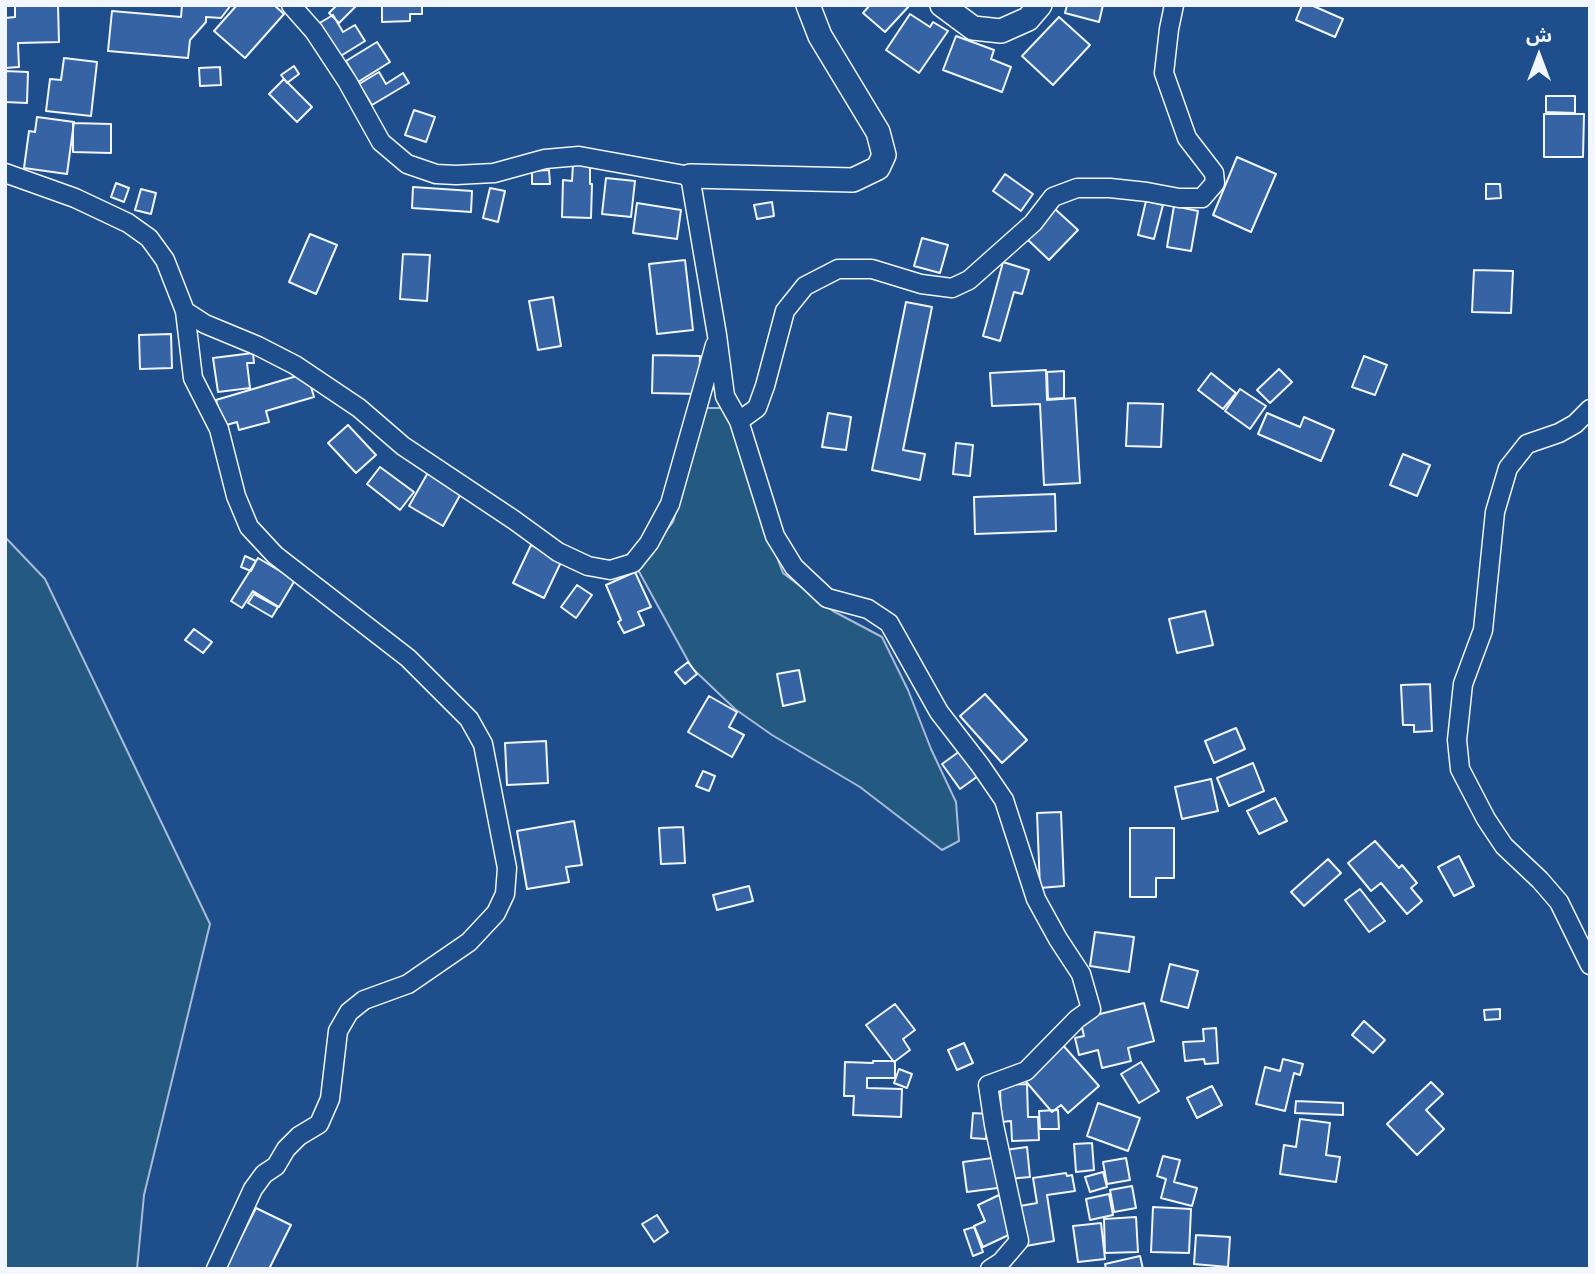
<!DOCTYPE html>
<html>
<head>
<meta charset="utf-8">
<style>
	body { margin:0 }
	#map { position:relative; width:1595px; height:1274px; overflow:hidden; background:#1f4e8c; font-family:Barlow,"Noto Sans Arabic",sans-serif }
	canvas { display:block }
	.frame { position:absolute; inset:0; border:7px solid #f2f6ff; pointer-events:none }
	.north { position:absolute; left:1504px; top:21px; width:70px; height:70px; -webkit-text-stroke:5px #1f4e8c; paint-order:stroke; rotate:0deg; font-size:19px; font-weight:700; line-height:28px; text-align:center; color:#f2f6ff }
	.north::after { content:''; display:block; margin:auto; width:24px; height:32px; background:#f2f6ff; clip-path:polygon(50% 0,100% 100%,50% 72%,0 100%) }
</style>
</head>
<body>
<div id="map">
<canvas width="1595" height="1274"></canvas>
<div class="frame"></div>
<div class="north">ش</div>
</div>
<script>
const context = document.querySelector('canvas').getContext('2d');
context.lineJoin = 'round';
function paint(path, color) { context.fillStyle = color; context.fill(path, 'evenodd'); }
const poly = rows => new Path2D(rows.map(r => 'M' + r).join(''));
function stroke(path, color, width, dash) { context.strokeStyle = color; context.lineWidth = width; context.lineCap = dash ? 'butt' : 'round'; context.setLineDash(dash || []); context.stroke(path); }
const green = poly([
	[706,408,721,408,732,423,759,510,783,573,833,611,882,637,908,690,931,749,956,802,959,841,942,850,860,787,772,735,735,709,692,668,637,568,673,522,706,408],
	[5,537,45,579,210,924,144,1195,137,1269,5,1269,5,537]
]);
const building = poly([
	[15,5,58,5,59,42,18,43,19,67,5,68,5,18,15,17,15,5],
	[182,5,231,5,221,18,206,17,206,22,190,40,188,58,108,51,112,11,181,17,182,5],
	[237,5,274,5,284,14,245,58,214,31,237,5],
	[337,5,357,5,339,23,329,13,337,5],
	[382,5,422,5,422,14,410,14,410,21,382,22,382,5],
	[870,5,910,5,885,32,863,13,870,5],
	[1067,5,1103,5,1099,22,1065,13,1067,5],
	[1302,5,1311,5,1343,19,1335,37,1296,20,1302,5],
	[910,14,930,27,933,22,948,31,919,73,886,50,910,14],
	[333,15,343,32,355,25,365,41,339,57,318,24,333,15],
	[1059,17,1090,45,1053,85,1022,56,1059,17],
	[956,36,994,50,991,59,1011,67,1002,92,943,70,956,36],
	[377,42,390,62,358,82,346,61,377,42],
	[64,58,97,62,91,116,46,111,50,79,61,80,64,58],
	[294,66,299,74,287,83,281,75,294,66],
	[220,67,221,85,200,86,199,68,220,67],
	[5,71,28,72,27,103,5,102,5,71],
	[379,72,386,84,403,73,409,83,372,105,359,84,379,72],
	[284,79,312,107,297,122,269,94,284,79],
	[1546,96,1575,96,1575,113,1546,112,1546,96],
	[414,110,435,117,426,142,405,135,414,110],
	[1544,114,1584,114,1583,157,1544,157,1544,114],
	[37,117,74,122,67,174,24,168,29,131,35,132,37,117],
	[73,123,111,124,111,153,73,152,73,123],
	[1237,157,1276,174,1251,232,1213,215,1237,157],
	[573,164,590,164,590,184,592,184,591,218,562,217,563,180,572,181,573,164],
	[549,170,550,184,532,184,532,171,549,170],
	[1005,174,1033,194,1021,211,993,191,1005,174],
	[606,178,635,181,631,217,602,214,606,178],
	[116,183,129,188,124,202,111,197,116,183],
	[1486,184,1500,184,1501,198,1486,199,1486,184],
	[413,187,472,191,471,212,412,208,413,187],
	[490,188,505,191,498,222,483,218,490,188],
	[141,189,156,193,151,214,135,210,141,189],
	[1146,201,1163,205,1154,239,1138,235,1146,201],
	[772,202,774,216,757,219,754,205,772,202],
	[637,203,681,210,677,239,633,233,637,203],
	[1174,206,1198,211,1191,251,1167,247,1174,206],
	[1055,209,1078,230,1049,260,1027,239,1055,209],
	[310,234,337,245,316,294,289,282,310,234],
	[922,238,948,245,940,273,914,266,922,238],
	[403,254,430,255,427,301,400,299,403,254],
	[685,260,693,330,657,334,649,264,685,260],
	[1003,262,1029,270,1022,294,1014,292,1000,341,983,336,1003,262],
	[1474,270,1513,271,1511,313,1472,312,1474,270],
	[553,297,561,346,538,350,529,301,553,297],
	[906,302,932,307,903,450,925,454,920,480,872,470,906,302],
	[171,334,172,368,140,369,139,335,171,334],
	[253,353,254,363,247,363,250,388,218,392,213,358,253,353],
	[653,355,700,356,699,394,652,393,653,355],
	[1364,356,1387,365,1375,395,1352,387,1364,356],
	[1279,369,1292,382,1270,403,1257,390,1279,369],
	[1046,370,1047,400,1075,398,1080,483,1044,485,1040,404,992,406,990,373,1046,370],
	[1064,371,1064,398,1048,399,1047,372,1064,371],
	[307,373,314,397,266,411,269,422,239,430,237,422,223,426,216,400,307,373],
	[1211,373,1236,393,1223,409,1198,390,1211,373],
	[1240,389,1266,406,1250,429,1225,411,1240,389],
	[1128,403,1163,404,1161,447,1126,446,1128,403],
	[828,413,851,417,846,450,822,447,828,413],
	[1267,413,1300,427,1304,417,1334,430,1321,461,1258,434,1267,413],
	[348,425,376,455,356,473,328,443,348,425],
	[956,443,973,445,970,476,953,474,956,443],
	[1403,454,1430,465,1417,496,1390,485,1403,454],
	[380,467,414,492,400,510,367,484,380,467],
	[430,469,464,488,443,526,409,506,430,469],
	[1055,494,1056,531,975,534,974,497,1055,494],
	[531,545,562,560,544,598,513,583,531,545],
	[245,556,256,561,251,571,241,567,245,556],
	[258,558,295,580,279,607,253,591,242,608,231,601,258,558],
	[635,572,651,607,638,612,644,625,624,633,618,622,621,620,606,585,635,572],
	[577,585,592,595,576,618,561,607,577,585],
	[254,594,278,607,272,617,248,603,254,594],
	[1205,611,1213,645,1177,653,1169,619,1205,611],
	[194,629,212,642,203,653,185,640,194,629],
	[688,662,697,674,685,684,675,672,688,662],
	[799,670,805,701,783,706,777,674,799,670],
	[1430,684,1432,731,1414,732,1414,725,1403,725,1401,685,1430,684],
	[985,694,1027,740,1002,763,960,716,985,694],
	[709,696,737,712,729,727,744,735,732,757,688,732,709,696],
	[1236,728,1245,749,1214,763,1205,741,1236,728],
	[546,741,548,783,507,785,505,743,546,741],
	[960,751,978,776,960,789,942,764,960,751],
	[1253,763,1264,791,1229,806,1217,778,1253,763],
	[703,771,715,776,709,791,696,786,703,771],
	[1211,779,1218,811,1182,819,1175,787,1211,779],
	[1275,798,1287,821,1259,834,1247,811,1275,798],
	[1061,812,1064,886,1040,888,1037,813,1061,812],
	[574,821,582,865,566,867,569,882,527,889,517,831,574,821],
	[683,827,685,863,661,864,659,828,683,827],
	[1130,828,1174,828,1174,878,1156,878,1156,897,1130,897,1130,828],
	[1375,841,1399,868,1402,865,1417,883,1411,888,1422,901,1407,914,1381,883,1371,891,1348,863,1375,841],
	[1459,856,1474,886,1454,896,1438,867,1459,856],
	[1328,859,1341,873,1304,906,1291,892,1328,859],
	[749,886,753,901,717,910,713,895,749,886],
	[1360,889,1385,921,1369,932,1345,900,1360,889],
	[1095,932,1134,937,1129,972,1090,966,1095,932],
	[1170,964,1198,971,1188,1008,1161,1001,1170,964],
	[1144,1003,1154,1041,1128,1048,1131,1061,1102,1068,1098,1050,1079,1055,1075,1038,1084,1036,1080,1019,1144,1003],
	[895,1004,915,1030,903,1039,910,1050,894,1062,866,1025,895,1004],
	[1500,1009,1500,1019,1485,1020,1484,1010,1500,1009],
	[1364,1021,1385,1040,1373,1053,1352,1035,1364,1021],
	[1216,1028,1218,1063,1205,1064,1204,1059,1185,1061,1183,1042,1204,1041,1203,1029,1216,1028],
	[964,1043,973,1063,957,1070,948,1050,964,1043],
	[1061,1043,1099,1086,1068,1113,1061,1105,1052,1112,1022,1077,1061,1043],
	[1283,1059,1303,1064,1300,1075,1294,1073,1285,1111,1256,1104,1265,1067,1280,1071,1283,1059],
	[873,1061,895,1061,895,1078,867,1078,867,1088,902,1089,901,1117,853,1115,854,1096,844,1096,845,1062,873,1063,873,1061],
	[1141,1062,1159,1091,1139,1103,1121,1074,1141,1062],
	[899,1069,912,1074,907,1088,894,1083,899,1069],
	[1431,1082,1443,1094,1426,1110,1444,1129,1417,1155,1387,1124,1431,1082],
	[1027,1084,1028,1117,1038,1117,1039,1140,1012,1141,1011,1121,1001,1122,1000,1085,1027,1084],
	[1212,1086,1222,1105,1197,1118,1187,1098,1212,1086],
	[1296,1101,1343,1103,1343,1115,1295,1113,1296,1101],
	[1098,1103,1140,1118,1128,1151,1087,1136,1098,1103],
	[1058,1110,1059,1129,1040,1129,1039,1111,1058,1110],
	[973,1113,988,1114,986,1139,971,1138,973,1113],
	[1300,1119,1330,1123,1326,1155,1340,1157,1336,1182,1280,1174,1284,1145,1296,1147,1300,1119],
	[1092,1143,1094,1170,1076,1172,1074,1144,1092,1143],
	[1027,1147,1030,1177,1008,1179,1005,1150,1027,1147],
	[1163,1156,1180,1160,1174,1182,1197,1188,1192,1206,1161,1198,1166,1179,1157,1176,1163,1156],
	[1000,1157,1005,1187,967,1192,963,1162,1000,1157],
	[1126,1158,1130,1180,1107,1184,1103,1162,1126,1158],
	[1103,1172,1107,1187,1090,1192,1085,1177,1103,1172],
	[1066,1173,1067,1176,1072,1175,1075,1191,1047,1195,1054,1241,1026,1246,1020,1206,1037,1203,1033,1178,1066,1173],
	[1132,1186,1136,1208,1114,1212,1110,1190,1132,1186],
	[1109,1194,1113,1215,1090,1220,1086,1199,1109,1194],
	[999,1195,1015,1232,983,1247,974,1226,985,1221,978,1205,999,1195],
	[1153,1207,1191,1209,1189,1253,1151,1252,1153,1207],
	[256,1208,291,1225,269,1269,225,1269,256,1208],
	[657,1215,668,1232,654,1242,642,1224,657,1215],
	[1136,1217,1138,1252,1105,1253,1104,1219,1136,1217],
	[1101,1223,1105,1259,1078,1262,1073,1226,1101,1223],
	[974,1227,983,1252,973,1256,964,1230,974,1227],
	[1196,1235,1230,1237,1228,1267,1194,1264,1196,1235],
	[1140,1256,1143,1269,1106,1269,1105,1264,1140,1256]
]);
const minor = poly([
	[291,5,314,31,347,81,381,142,407,164,436,174,456,175,494,173,545,159,579,156,690,176,717,335,725,396,739,421,775,536,794,567,827,598,868,609,889,623,939,712,980,765,1004,800,1036,899,1058,939,1081,974,1091,1009,1077,1019,1026,1071,988,1085,994,1125,1019,1241,1001,1262,990,1269],
	[5,173,75,198,128,223,149,238,165,260,185,311,205,324,258,346,295,365,359,408,403,446,514,520,558,552,588,566,610,570,633,563,649,543,670,504,715,345],
	[185,311,193,378,219,429,236,496,249,527,275,555,408,658,469,719,483,744,507,868,505,894,496,913,469,942,408,984,364,1000,349,1012,338,1031,330,1099,319,1124,299,1136,286,1149,276,1166,264,1174,253,1189,216,1269],
	[1590,409,1575,424,1559,433,1527,444,1508,468,1495,512,1483,630,1463,684,1457,740,1460,769,1486,819,1504,846,1540,880,1559,902,1590,965],
	[739,421,757,408,765,386,785,311,805,286,838,269,872,269,921,284,952,288,969,280,1033,223,1053,197,1077,188,1110,188,1147,192,1179,198,1202,198,1215,183,1214,173,1187,138,1164,73,1169,29,1174,5]
]);
const tertiary = poly([
	[942,5,973,28,1001,31,1028,19,1040,5],
	[690,176,853,180,878,168,884,155,878,132,820,36,808,5]
]);
paint(green, '#245a82');
stroke(green, '#a8bbd7', 2);
paint(building, '#3563a3');
stroke(building, '#f2f6ff', 2);
stroke(minor, '#f2f6ff', 21);
stroke(tertiary, '#f2f6ff', 26);
stroke(minor, '#1f4e8c', 18);
stroke(tertiary, '#1f4e8c', 23);
</script>
</body>
</html>
